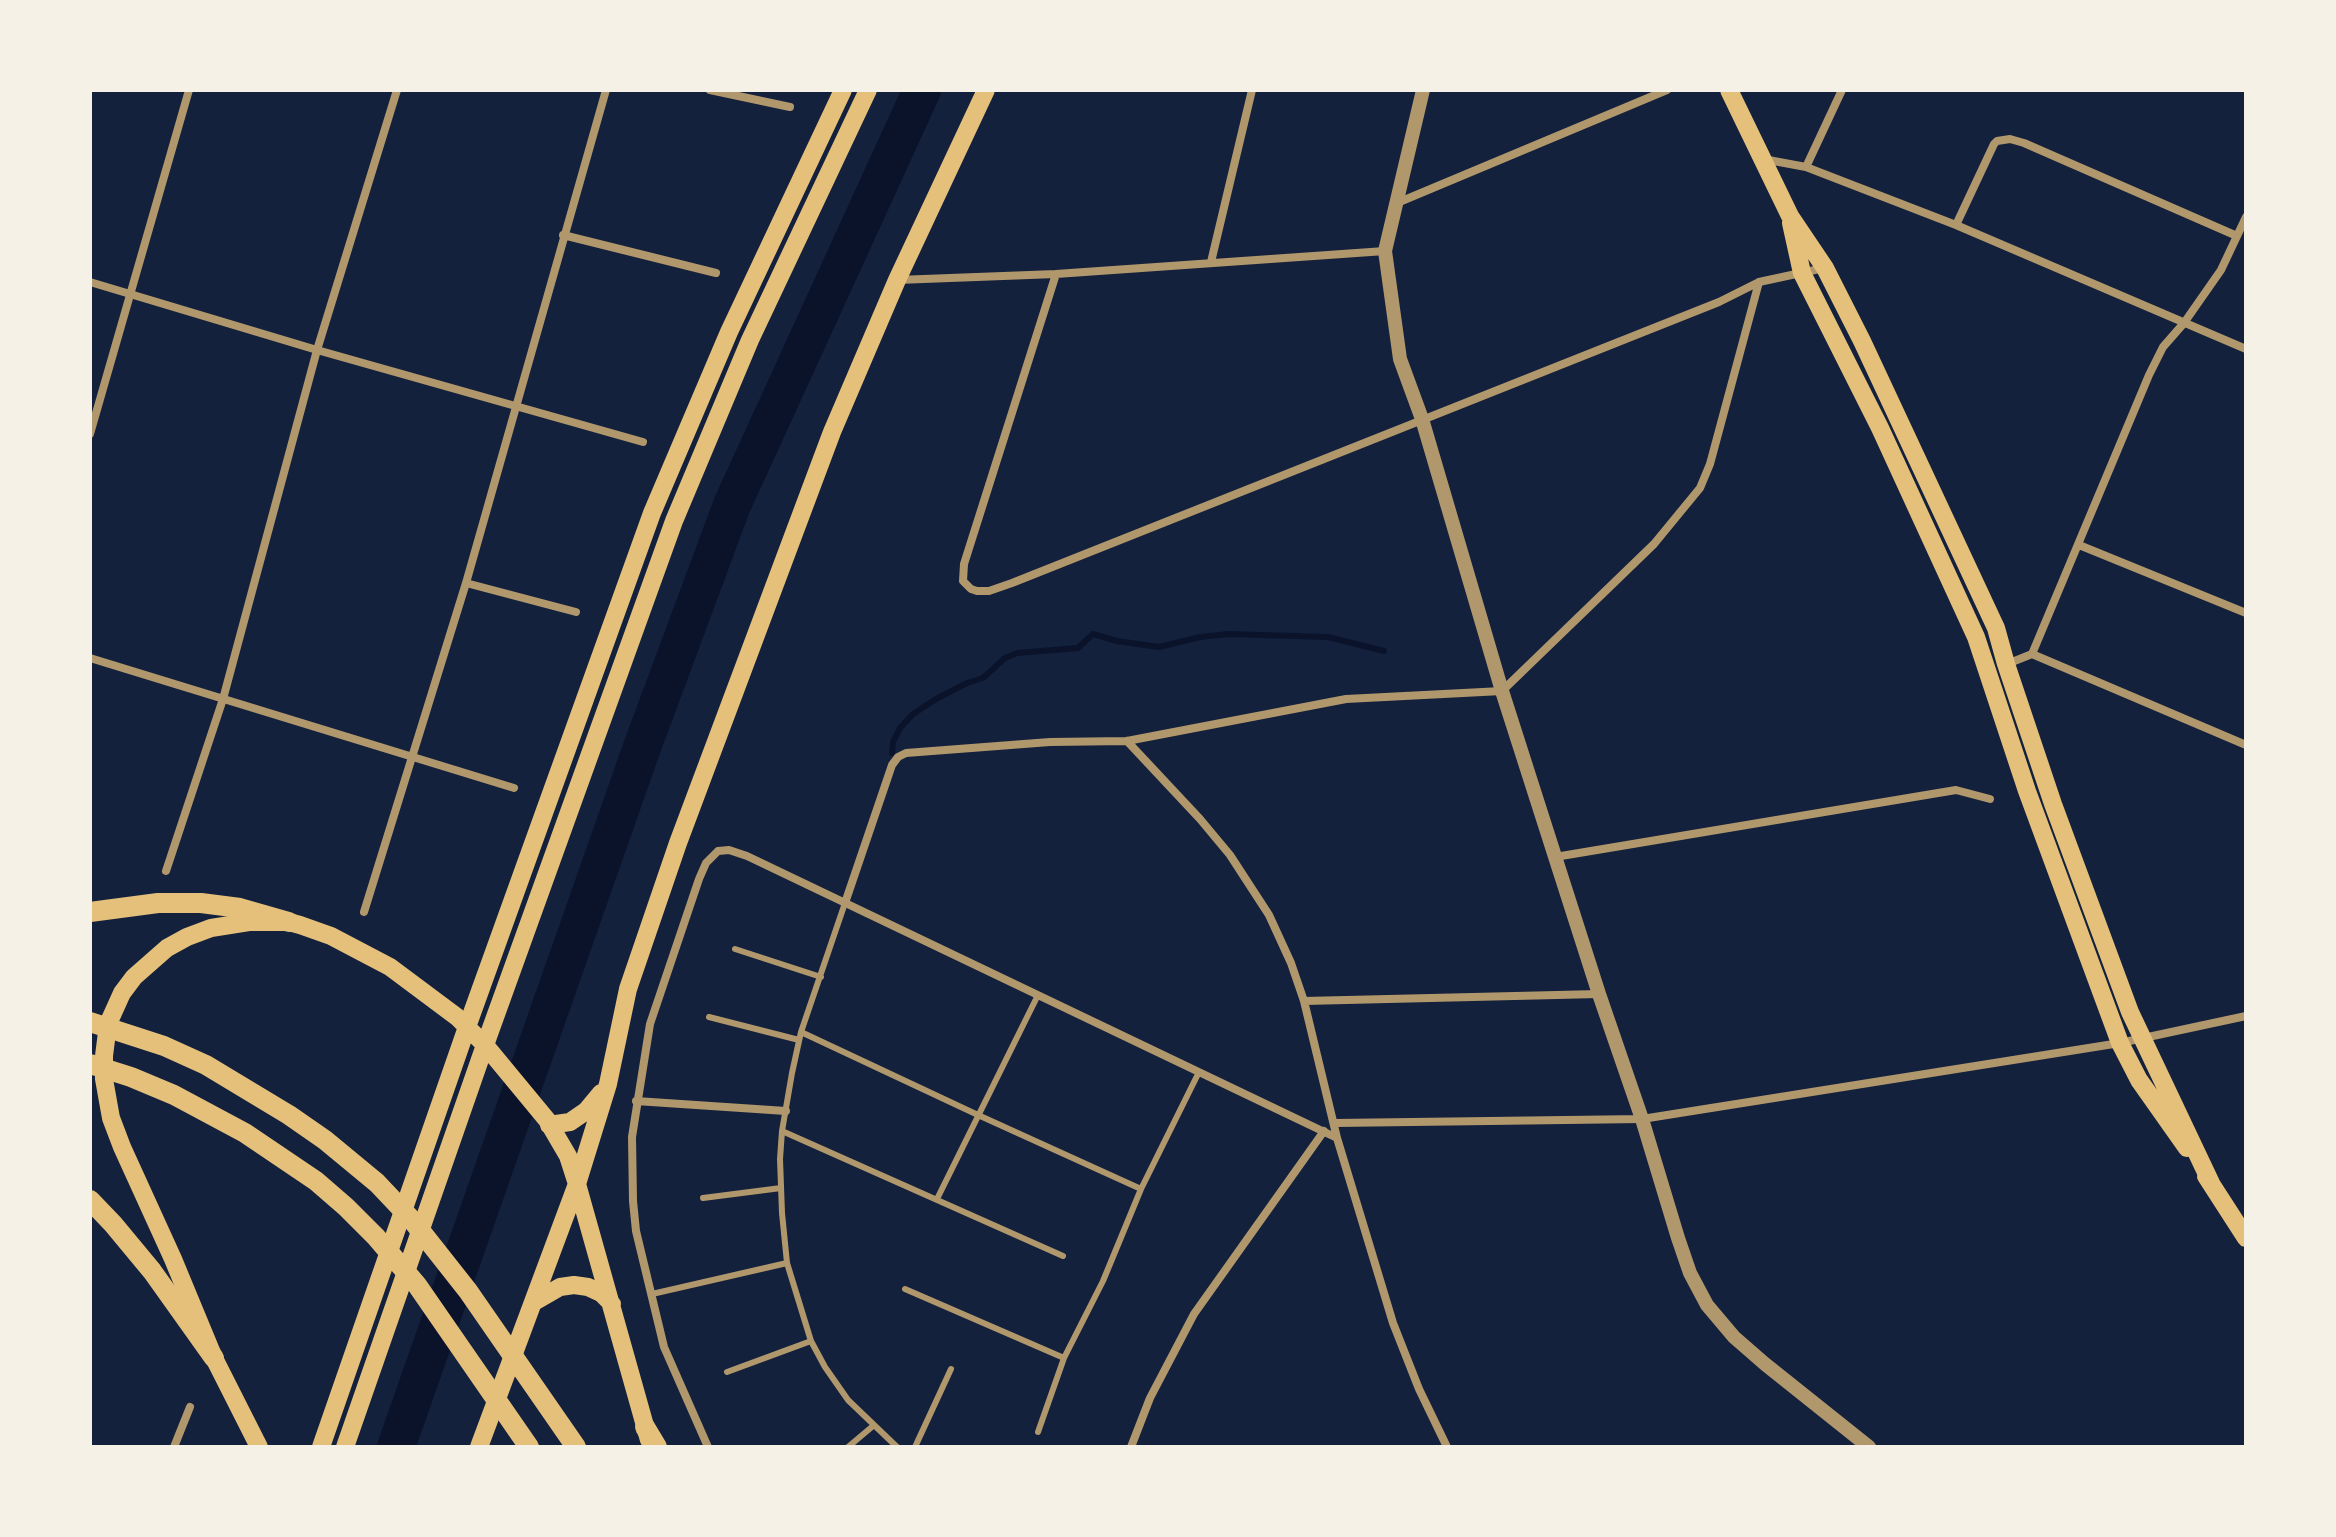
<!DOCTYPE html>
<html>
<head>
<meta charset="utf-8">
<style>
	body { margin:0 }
	#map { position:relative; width:2336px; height:1537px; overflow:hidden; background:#14213d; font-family:"Fira Sans",sans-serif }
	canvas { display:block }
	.frame { position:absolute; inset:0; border:92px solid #f6f1e7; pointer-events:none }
</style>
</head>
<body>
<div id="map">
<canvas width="2336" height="1537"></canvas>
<div class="frame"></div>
</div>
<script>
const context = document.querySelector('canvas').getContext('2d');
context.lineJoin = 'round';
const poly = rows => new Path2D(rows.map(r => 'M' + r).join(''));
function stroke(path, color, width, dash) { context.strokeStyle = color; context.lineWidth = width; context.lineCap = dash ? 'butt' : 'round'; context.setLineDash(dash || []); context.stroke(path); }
const stream = poly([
	[892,753,893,742,900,728,913,714,936,699,967,683,983,678,1005,658,1017,653,1078,648,1093,634,1117,641,1159,647,1200,637,1229,634,1328,637,1384,651]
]);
const river = poly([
	[396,1447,641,750,732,505,922,90]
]);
const service = poly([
	[845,903,801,1032,792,1073,782,1131,780,1159,782,1213,787,1263,811,1341,825,1367,848,1400,897,1447],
	[735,949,821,977],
	[709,1017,799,1040],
	[801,1032,978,1115,1141,1189],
	[782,1131,1063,1256],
	[703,1198,781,1188],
	[937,1199,1038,995],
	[905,1289,1064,1358],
	[652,1294,787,1263],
	[727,1372,811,1341],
	[1038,1432,1064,1358,1103,1281,1141,1189,1199,1072],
	[848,1447,873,1426],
	[915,1447,951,1369]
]);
const minor = poly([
	[710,90,790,107],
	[1763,159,1806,167,1956,225,2246,349],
	[1806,167,1842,90],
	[1397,203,1667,90],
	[1956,225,1994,144,1997,141,2010,139,2024,143,2237,236],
	[563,235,716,273],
	[1211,262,1252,90],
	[1056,274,964,564,963,581,971,589,977,591,989,591,1012,583,1719,302,1759,282,1824,268],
	[897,280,1056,274,1385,251],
	[90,282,317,350,643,442],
	[90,434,189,90],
	[2079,545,2246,613],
	[466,583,576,612],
	[2032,654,2246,745],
	[90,658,514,788],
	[2007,664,2032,654,2149,375,2163,347,2184,323,2221,270,2246,217],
	[1127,741,1200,819,1230,855,1269,915,1291,963,1304,1001,1337,1138,1393,1323,1419,1389,1447,1447],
	[1555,857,1956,790,1990,799],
	[166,871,223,699,317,350,397,90],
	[845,903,892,765,898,757,906,753,1050,742,1127,741,1346,699,1502,691,1654,544,1700,488,1710,464,1759,282],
	[364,912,466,583,606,90],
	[1304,1001,1599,994],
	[636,1101,786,1111],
	[1335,1123,1642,1119,2120,1043,2246,1016],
	[174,1447,190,1407],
	[708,1447,664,1347,636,1231,633,1201,632,1137,650,1024,699,879,706,863,718,851,729,850,747,856,1337,1138],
	[1131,1447,1150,1398,1194,1314,1324,1131]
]);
const tertiary = poly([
	[1423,90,1385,251,1400,359,1422,419,1502,691,1599,994,1642,1119,1678,1238,1690,1273,1707,1305,1734,1337,1765,1364,1869,1447]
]);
const primary = poly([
	[1729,90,1790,216,1825,268,1862,341,1996,628,2006,664,2053,804,2130,1012,2211,1183],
	[1791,223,1802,273,1880,428,1976,637,2027,791,2120,1043,2139,1080,2187,1148],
	[549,1125,570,1122,586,1111,601,1093],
	[2206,1176,2246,1238],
	[534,1302,560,1287,574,1285,588,1287,601,1293,612,1304],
	[259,1447,214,1358,173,1259,122,1147,111,1118,104,1079,104,1056,108,1024,122,993,134,977,167,948,187,937,211,928,249,922,289,922,300,925,331,936,390,967,457,1017,485,1045,547,1120,568,1156,577,1184,649,1440],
	[321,1447,467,1027,652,513,729,332,843,90],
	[345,1447,485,1045,674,521,750,340,868,90],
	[479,1447,577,1184,608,1084,628,989,678,843,832,432,897,280,986,90]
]);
const trunk = poly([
	[90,912,158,903,201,903,240,908,289,922],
	[90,1022,164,1046,206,1065,289,1115,325,1140,377,1183,412,1220,468,1291,576,1447],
	[90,1064,131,1077,174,1095,245,1133,316,1181,346,1207,376,1237,417,1285,529,1447],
	[90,1200,113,1224,152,1271,214,1358],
	[645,1427,657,1447]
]);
stroke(stream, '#0b132b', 6);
stroke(river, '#0b132b', 38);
stroke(service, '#b1986c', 6);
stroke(minor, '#b1986c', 8);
stroke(tertiary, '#b1986c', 14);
stroke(primary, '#e5c07b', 18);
stroke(trunk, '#e5c07b', 20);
</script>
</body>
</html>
